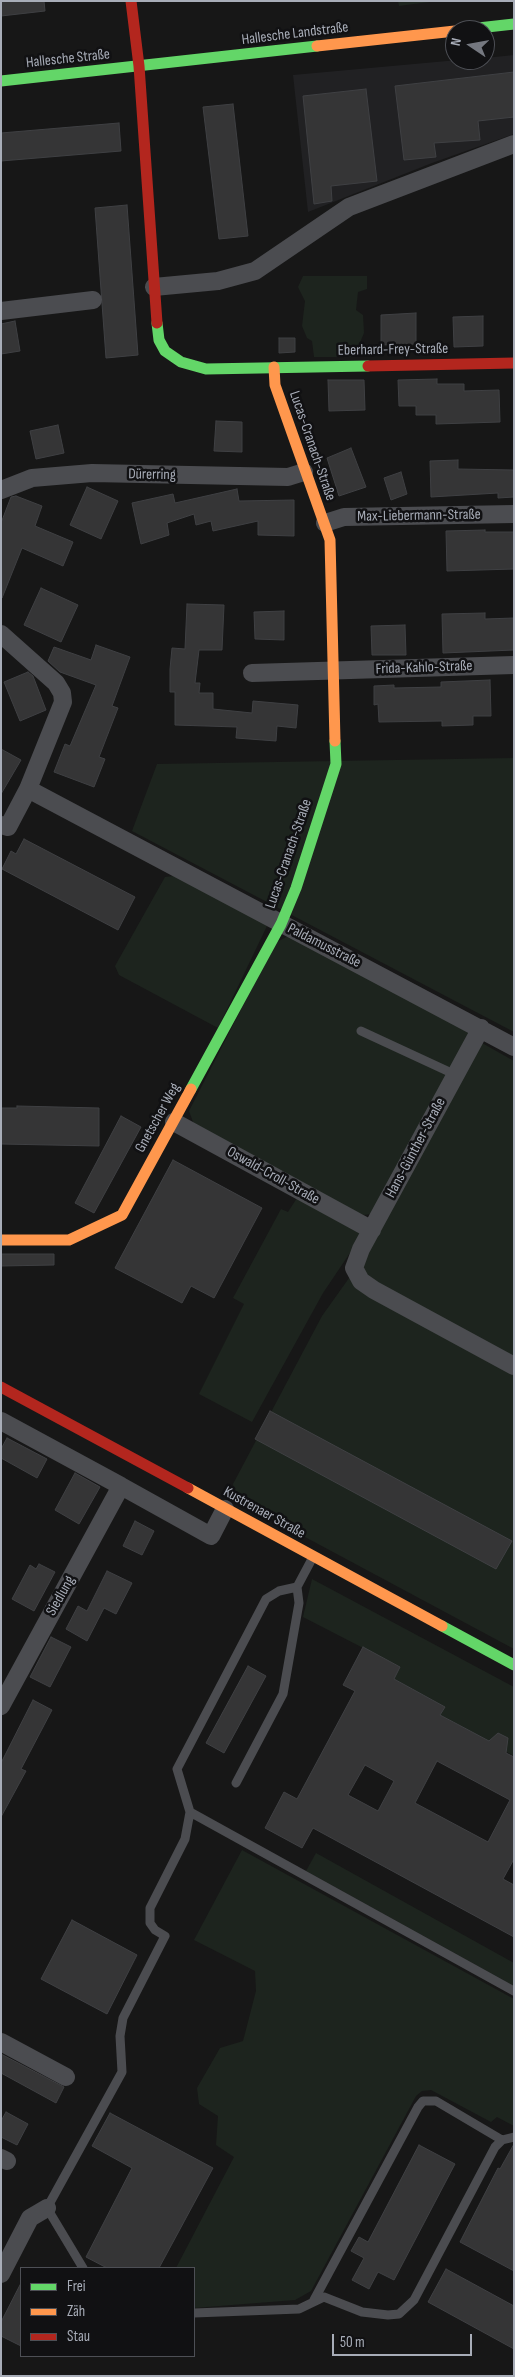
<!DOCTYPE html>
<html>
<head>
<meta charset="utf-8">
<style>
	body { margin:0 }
	#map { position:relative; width:515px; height:2377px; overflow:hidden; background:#171717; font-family:"Sofia Sans Condensed",sans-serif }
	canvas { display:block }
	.frame { position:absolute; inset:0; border:2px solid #a8adb8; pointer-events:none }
	.legend { position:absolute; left:20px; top:2267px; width:175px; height:90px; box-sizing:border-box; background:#111113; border:1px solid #4d4f55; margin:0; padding:6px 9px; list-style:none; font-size:15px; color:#a8adb8 }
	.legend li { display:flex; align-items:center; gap:10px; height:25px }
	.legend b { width:25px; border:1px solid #4d4f55 }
	.north { position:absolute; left:445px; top:20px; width:50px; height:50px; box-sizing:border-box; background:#111113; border:1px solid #4d4f55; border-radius:50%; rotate:282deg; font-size:14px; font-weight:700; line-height:20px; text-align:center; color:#a8adb8 }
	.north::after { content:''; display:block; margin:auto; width:18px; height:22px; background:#757880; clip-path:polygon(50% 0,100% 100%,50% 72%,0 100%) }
	.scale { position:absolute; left:332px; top:2334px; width:140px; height:22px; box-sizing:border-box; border:2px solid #a8adb8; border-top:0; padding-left:6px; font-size:15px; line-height:18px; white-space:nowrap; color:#a8adb8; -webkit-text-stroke:4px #111113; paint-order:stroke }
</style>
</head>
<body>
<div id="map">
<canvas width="515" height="2377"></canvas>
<div class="frame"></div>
<ul class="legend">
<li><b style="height:6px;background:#63d668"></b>Frei</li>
<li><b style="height:6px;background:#ff974d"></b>Zäh</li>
<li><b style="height:6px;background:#b3261e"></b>Stau</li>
</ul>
<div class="north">N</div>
<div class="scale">50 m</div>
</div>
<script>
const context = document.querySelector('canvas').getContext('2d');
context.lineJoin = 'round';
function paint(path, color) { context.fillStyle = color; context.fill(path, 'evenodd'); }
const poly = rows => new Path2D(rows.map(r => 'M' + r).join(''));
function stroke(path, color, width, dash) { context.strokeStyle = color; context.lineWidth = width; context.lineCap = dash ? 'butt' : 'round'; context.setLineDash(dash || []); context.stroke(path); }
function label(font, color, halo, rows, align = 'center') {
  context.font = font + ' "Sofia Sans Condensed",sans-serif'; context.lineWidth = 5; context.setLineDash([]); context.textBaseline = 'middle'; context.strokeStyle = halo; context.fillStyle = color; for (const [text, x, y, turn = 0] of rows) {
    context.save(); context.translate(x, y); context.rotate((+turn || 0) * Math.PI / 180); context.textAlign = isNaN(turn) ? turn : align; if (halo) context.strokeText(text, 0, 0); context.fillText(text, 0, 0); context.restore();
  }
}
const built = poly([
	[514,55,514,134,432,163,308,212,293,75,458,60,485,60,485,58]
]);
const green = poly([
	[398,1,437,1,399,6],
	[303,276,367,276,367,289,358,292,356,310,363,315,364,333,354,357,314,357,312,341,307,338,302,326,305,301,298,287],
	[514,758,514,1032,132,831,157,764],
	[174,876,259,920,267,926,218,1028,119,975,115,966,165,877],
	[290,935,471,1031,371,1214,364,1215,355,1212,200,1129,193,1122,189,1111,275,943],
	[482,1043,514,1061,514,1649,236,1500,233,1484,322,1316,364,1257],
	[297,1198,359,1232,360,1238,323,1293,252,1422,199,1394,244,1304,233,1298,281,1209,288,1212],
	[312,1579,514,1687,514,1756,440,1715,444,1707,394,1679,400,1667,303,1617],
	[242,1850,514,1999,514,2126,497,2117,491,2122,431,2090,422,2091,416,2096,311,2291,295,2300,194,2308,194,2268,176,2268,234,2157,216,2145,218,2116,199,2104,197,2088,220,2048,243,2041,256,1991,255,1971,194,1940],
	[316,1853,514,1963,514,1986,306,1871]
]);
const building = poly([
	[1,1,44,1,45,11,1,16,1,1],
	[514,72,514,117,478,121,480,140,434,143,436,157,404,160,395,86,514,72],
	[366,89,377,181,331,186,332,201,314,204,303,96,366,89],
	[233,104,248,236,219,239,203,107,233,104],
	[119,123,121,151,1,161,1,133,119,123],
	[127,205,138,355,106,358,95,208,127,205],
	[416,313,416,344,381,345,381,315,416,313],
	[483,316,483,346,454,347,453,317,483,316],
	[15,321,20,351,1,354,1,324,15,321],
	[279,338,295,338,295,352,279,353,279,338],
	[437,379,437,384,464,384,464,391,499,390,500,422,436,424,436,415,416,415,416,406,399,406,398,380,437,379],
	[328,380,364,380,365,410,329,411,328,380],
	[216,421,242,422,242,452,214,451,216,421],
	[58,425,64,453,36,459,30,431,58,425],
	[351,448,366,487,339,496,327,458,351,448],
	[458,460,458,469,514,470,514,497,498,498,498,493,431,497,430,461,458,460],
	[401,472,407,494,391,500,384,478,401,472],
	[87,487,118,501,101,539,70,525,87,487],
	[237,489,239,501,294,500,294,536,258,535,258,521,213,531,211,521,196,525,194,514,167,523,169,535,141,544,132,503,173,494,175,503,237,489],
	[16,496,42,506,35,526,73,542,63,566,22,548,2,598,1,523,11,497,16,496],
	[485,530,485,532,514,532,514,569,447,571,446,531,485,530],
	[41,588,78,605,61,642,24,625,41,588],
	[187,604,224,605,222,650,199,650,195,683,200,683,199,693,213,693,213,709,252,713,253,701,298,705,296,728,277,726,276,741,236,738,237,727,175,725,175,692,170,692,170,669,172,648,185,649,187,604],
	[284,611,284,640,255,639,254,612,284,611],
	[485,613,485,619,514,618,514,650,443,653,442,614,485,613],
	[405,625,406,655,372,655,371,626,405,625],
	[96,645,130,657,112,706,118,708,99,757,105,759,94,787,54,772,65,744,70,746,96,685,60,672,48,661,54,647,91,660,96,645],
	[28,672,33,676,46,710,20,721,4,682,28,672],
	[490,680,491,716,473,716,473,725,442,726,442,721,379,722,378,704,374,705,374,686,394,685,394,688,441,687,441,682,490,680],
	[1,749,21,760,1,794,1,749],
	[24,839,135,897,118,930,2,869,11,851,16,854,24,839],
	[17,1106,99,1108,99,1146,1,1144,1,1108,17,1108,17,1106],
	[121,1116,141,1127,94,1213,75,1203,121,1116],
	[173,1160,262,1208,214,1298,191,1286,182,1303,115,1268,173,1160],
	[1,1254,54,1254,54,1265,1,1266,1,1254],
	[270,1411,512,1541,496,1569,255,1439,270,1411],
	[7,1438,47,1459,37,1478,1,1458,1,1449,7,1438],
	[75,1473,100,1487,79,1524,55,1510,75,1473],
	[135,1521,154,1531,142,1555,123,1546,135,1521],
	[39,1564,55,1572,34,1611,12,1599,30,1565,36,1569,39,1564],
	[107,1571,132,1583,116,1614,104,1608,87,1641,66,1629,78,1606,87,1611,107,1571],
	[51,1637,71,1647,50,1687,30,1677,51,1637],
	[363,1647,400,1667,394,1679,445,1707,440,1715,489,1741,498,1733,508,1738,506,1753,514,1757,514,1859,503,1879,514,1885,514,1937,313,1828,302,1848,265,1828,284,1792,297,1799,355,1691,343,1685,363,1647],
	[437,1761,510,1800,488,1842,415,1803,437,1761],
	[365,1765,394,1781,378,1811,348,1795,365,1765],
	[248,1666,266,1676,224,1753,206,1743,248,1666],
	[33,1700,52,1710,21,1769,26,1771,1,1817,1,1763,33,1700],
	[72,1920,137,1955,107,2014,41,1979,72,1920],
	[1,2054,64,2087,56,2103,1,2073,1,2054],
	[6,2112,28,2124,17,2145,1,2137,1,2121,6,2112],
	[110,2113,213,2168,159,2268,107,2268,86,2257,132,2168,92,2146,110,2113],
	[514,2144,514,2271,460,2242,498,2168,500,2169,514,2144],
	[419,2145,455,2164,394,2280,378,2272,369,2289,352,2280,364,2258,351,2251,359,2237,368,2242,419,2145],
	[446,2269,514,2306,514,2349,428,2302,446,2269],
	[21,2283,21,2346,1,2336,1,2322,21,2283]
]);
const lane = poly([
	[361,1031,456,1075],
	[313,1557,297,1587,279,1591,266,1599,177,1769,190,1812,514,1991],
	[236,1783,283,1694,299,1603,297,1587],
	[83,2268,47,2208,122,2072,120,2036,123,2018,165,1936,155,1930,150,1923,150,1908,185,1839,190,1812],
	[314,2300,418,2107,423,2101,436,2101,502,2140],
	[194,2313,299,2309,324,2297,362,2312,388,2315,399,2314,414,2300,495,2147,502,2140,514,2137]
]);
const street = poly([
	[154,287,218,281,255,271,349,207,514,144],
	[1,311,93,300],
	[1,490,32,478,92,473,288,477,304,472],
	[325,523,344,517,514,514],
	[1,634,56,683,62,693,63,702,28,789,8,827,1,825],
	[252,673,514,665],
	[28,789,514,1047],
	[481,1028,361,1249,354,1268,361,1281,374,1290,514,1366],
	[174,1122,372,1230],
	[1,1421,121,1486],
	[1,1706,121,1486,211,1536,225,1509],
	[1,2042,66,2077],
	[1,2158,7,2161],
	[1,2274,30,2218,47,2208]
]);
const fast = poly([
	[460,30,514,24],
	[1,81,317,46],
	[157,323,159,340,165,351,181,362,206,369,368,366],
	[191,1089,281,924,296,888,336,764,335,741],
	[442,1626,514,1665]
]);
const slow = poly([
	[317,46,455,31],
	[274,367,275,385,330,540,335,741],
	[1,1240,69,1240,122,1215,191,1089],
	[188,1488,442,1626]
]);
const jam = poly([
	[131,1,139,66,157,323],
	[368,366,514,363],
	[1,1387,188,1488]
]);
const streetNames = [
	["Hallesche Landstraße",295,34,-7],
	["Hallesche Straße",68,59,-6],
	["Eberhard-Frey-Straße",393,350,-1],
	["Lucas-Cranach-Straße",312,446,71],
	["Dürerring",152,475,1],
	["Max-Liebermann-Straße",419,516,-1],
	["Frida-Kahlo-Straße",424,668,-2],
	["Lucas-Cranach-Straße",289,854,-71],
	["Paldamusstraße",324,946,27],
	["Gnetscher Weg",158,1118,-61],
	["Hans-Günther-Straße",416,1148,-62],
	["Oswald-Croll-Straße",273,1176,29],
	["Kustrenaer Straße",264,1513,29],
	["Siedlung",61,1596,-61]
];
paint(built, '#212123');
paint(green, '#1d241e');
paint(building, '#353536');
stroke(building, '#3f4043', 1);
stroke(lane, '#4b4c50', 9);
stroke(street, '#4b4c50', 18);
stroke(fast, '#63d668', 11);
stroke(slow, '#ff974d', 11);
stroke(jam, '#b3261e', 11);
label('15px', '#a8adb8', '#111113', streetNames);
</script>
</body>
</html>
